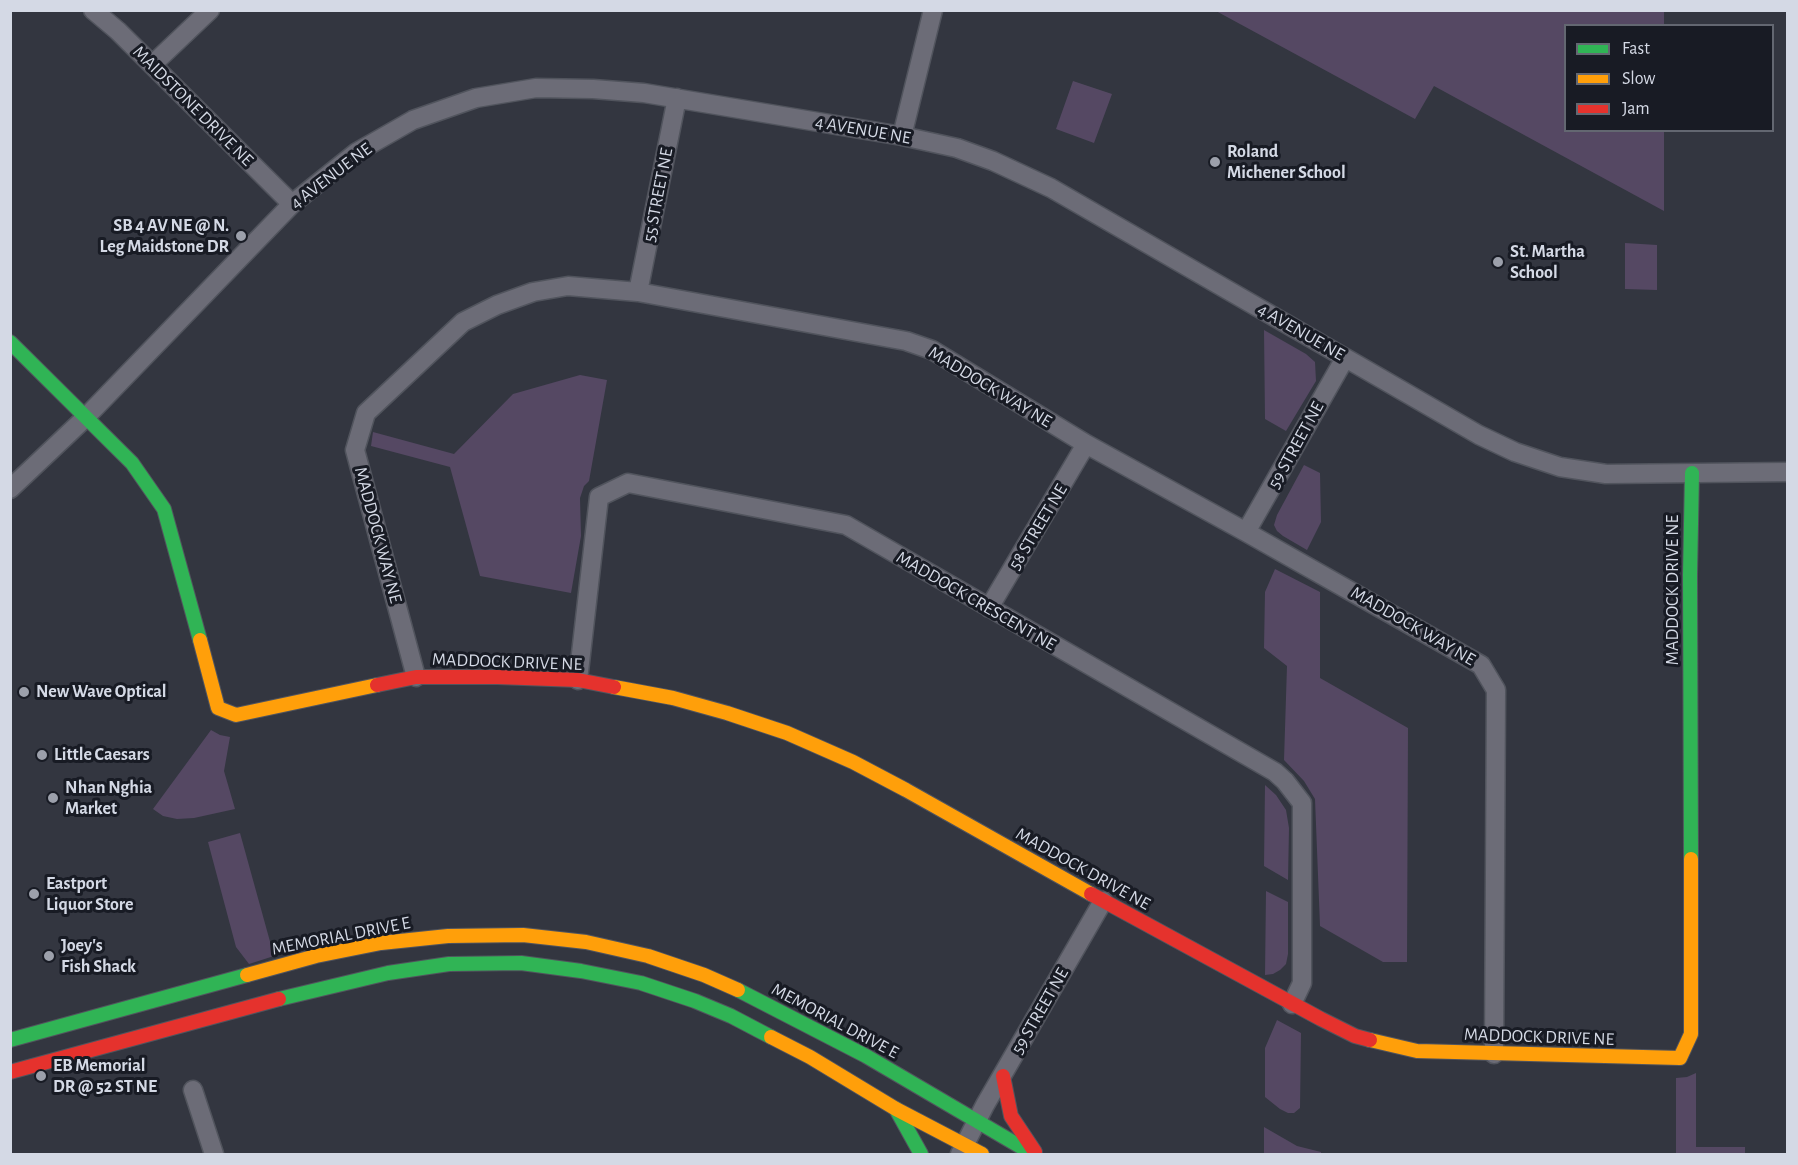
<!DOCTYPE html>
<html>
<head>
<meta charset="utf-8">
<style>
	body { margin:0 }
	#map { position:relative; width:1798px; height:1165px; overflow:hidden; background:#333640; font-family:"Alegreya Sans",sans-serif }
	canvas { display:block }
	.frame { position:absolute; inset:0; border:12px solid #d4d9e5; pointer-events:none }
	.legend { position:absolute; left:1564px; top:24px; width:210px; height:108px; box-sizing:border-box; background:#181b24; border:2px solid #636771; margin:0; padding:8px 10px; list-style:none; font-size:18px; color:#d4d9e5 }
	.legend li { display:flex; align-items:center; gap:12px; height:30px }
	.legend b { width:30px; border:2px solid #636771 }
</style>
</head>
<body>
<div id="map">
<canvas width="1798" height="1165"></canvas>
<div class="frame"></div>
<ul class="legend">
<li><b style="height:8px;background:#30b455"></b>Fast</li>
<li><b style="height:8px;background:#ff9f0a"></b>Slow</li>
<li><b style="height:8px;background:#e5322d"></b>Jam</li>
</ul>
</div>
<script>
const context = document.querySelector('canvas').getContext('2d');
context.lineJoin = 'round';
function paint(path, color) { context.fillStyle = color; context.fill(path, 'evenodd'); }
const poly = rows => new Path2D(rows.map(r => 'M' + r).join(''));
function stroke(path, color, width, dash) { context.strokeStyle = color; context.lineWidth = width; context.lineCap = dash ? 'butt' : 'round'; context.setLineDash(dash || []); context.stroke(path); }
function label(font, color, halo, rows, align = 'center') {
  context.font = font + ' "Alegreya Sans",sans-serif'; context.lineWidth = 6; context.setLineDash([]); context.textBaseline = 'middle'; context.strokeStyle = halo; context.fillStyle = color; for (const [text, x, y, turn = 0] of rows) {
    context.save(); context.translate(x, y); context.rotate((+turn || 0) * Math.PI / 180); context.textAlign = isNaN(turn) ? turn : align; if (halo) context.strokeText(text, 0, 0); context.fillText(text, 0, 0); context.restore();
  }
}
const green = poly([
	[1216,11,1664,11,1664,25,1566,26,1566,130,1664,131,1664,211,1434,86,1415,119],
	[1073,81,1112,94,1094,143,1056,129],
	[1625,243,1657,245,1657,290,1625,289],
	[1264,330,1306,354,1315,362,1316,381,1286,431,1265,419],
	[580,375,607,380,589,481,584,486,580,498,581,536,571,593,480,576,450,467,371,446,373,432,454,454,513,394],
	[1304,465,1320,473,1321,522,1307,550,1283,536,1277,531,1274,525,1277,515],
	[1275,569,1320,592,1320,678,1408,728,1407,962,1383,962,1320,926,1315,799,1304,781,1284,760,1287,666,1264,648,1265,592],
	[211,730,220,735,230,737,224,771,235,809,194,818,177,819,163,816,153,809],
	[1265,785,1276,795,1286,810,1289,828,1288,880,1264,866],
	[240,833,274,956,249,964,236,947,208,842],
	[1266,891,1288,902,1288,954,1286,964,1280,970,1273,974,1265,975],
	[1277,1020,1301,1033,1300,1108,1294,1113,1288,1113,1280,1109,1265,1097,1265,1048],
	[1696,1073,1696,1147,1745,1147,1745,1154,1676,1154,1676,1078,1687,1077],
	[1264,1127,1297,1146,1321,1152,1321,1154,1264,1154]
]);
const street = poly([
	[93,10,118,31,292,204],
	[152,65,210,10],
	[902,136,933,10],
	[638,292,677,98],
	[10,489,85,418,292,204,357,152,413,120,476,98,536,88,593,89,644,93,902,136,957,148,993,161,1051,188,1479,435,1515,452,1560,467,1606,474,1788,472],
	[1246,532,1345,358],
	[989,608,1086,444],
	[416,677,355,450,366,413,463,322,497,305,533,292,568,286,638,292,906,341,932,350,1086,444,1246,532,1481,665,1496,690,1494,1054],
	[578,680,599,497,628,483,846,525,1275,772,1285,781,1302,803,1302,983,1292,1004],
	[193,1090,214,1154],
	[960,1154,985,1105,1103,901]
]);
const fast = poly([
	[10,342,132,463,164,509,200,640],
	[1691,859,1690,575,1692,473],
	[738,990,866,1056,1033,1154],
	[279,999,388,973,449,964,521,963,581,971,641,983,695,1001,731,1016,771,1037],
	[10,1040,247,975],
	[896,1109,921,1154]
]);
const slow = poly([
	[200,640,218,708,236,715,377,685],
	[614,687,673,698,727,713,787,733,853,762,906,790,1091,894],
	[247,975,316,956,381,943,448,936,523,935,586,942,648,956,704,975,738,990],
	[771,1037,810,1057,896,1109,982,1154],
	[1370,1040,1417,1051,1680,1058,1691,1034,1691,859]
]);
const jam = poly([
	[377,685,416,677,497,677,578,680,614,687],
	[1091,894,1321,1019,1355,1036,1370,1040],
	[10,1072,279,999],
	[1003,1076,1011,1116,1035,1152]
]);
const markers = [
	[1215,162,6,"#9ca0ab"],
	[241,236,6,"#9ca0ab"],
	[1498,262,6,"#9ca0ab"],
	[24,692,6,"#9ca0ab"],
	[42,755,6,"#9ca0ab"],
	[53,798,6,"#9ca0ab"],
	[34,894,6,"#9ca0ab"],
	[49,956,6,"#9ca0ab"],
	[41,1076,6,"#9ca0ab"]
];
const streetNames = [
	["MAIDSTONE DRIVE NE",193,106,45],
	["4 AVENUE NE",863,130,10],
	["4 AVENUE NE",331,176,-37],
	["55 STREET NE",658,195,-79],
	["4 AVENUE NE",1301,332,30],
	["MADDOCK WAY NE",990,387,31],
	["59 STREET NE",1296,445,-61],
	["58 STREET NE",1038,527,-59],
	["MADDOCK WAY NE",378,535,75],
	["MADDOCK DRIVE NE",1673,590,-90],
	["MADDOCK CRESCENT NE",976,601,30],
	["MADDOCK WAY NE",1413,626,30],
	["MADDOCK DRIVE NE",507,662,2],
	["MADDOCK DRIVE NE",1083,869,29],
	["MEMORIAL DRIVE E",341,936,-11],
	["59 STREET NE",1040,1011,-60],
	["MEMORIAL DRIVE E",835,1021,28],
	["MADDOCK DRIVE NE",1539,1037,2]
];
const poiNames = [
	["Roland",1227,152],
	["Michener School",1227,173],
	["SB 4 AV NE @ N.",229,226,"right"],
	["Leg Maidstone DR",229,247,"right"],
	["St. Martha",1510,252],
	["School",1510,273],
	["New Wave Optical",36,692],
	["Little Caesars",54,755],
	["Nhan Nghia",65,788],
	["Market",65,809],
	["Eastport",46,884],
	["Liquor Store",46,905],
	["Joey's",61,946],
	["Fish Shack",61,967],
	["EB Memorial",53,1066],
	["DR @ 52 ST NE",53,1087]
];
paint(green, '#554863');
stroke(street, '#51545d', 21);
stroke(fast, '#51545d', 16);
stroke(slow, '#51545d', 16);
stroke(jam, '#51545d', 16);
stroke(street, '#6c6c77', 18);
stroke(fast, '#30b455', 14);
stroke(slow, '#ff9f0a', 14);
stroke(jam, '#e5322d', 14);
for (const [x, y, r, color] of markers) { const dot = new Path2D(); dot.arc(x, y, r, 0, 2 * Math.PI); context.fillStyle = color; context.fill(dot); stroke(dot, '#181b24', 2); }
label('18px', '#d4d9e5', '#181b24', streetNames);
label('bold 18px', '#d4d9e5', '#181b24', poiNames, 'left');
</script>
</body>
</html>
